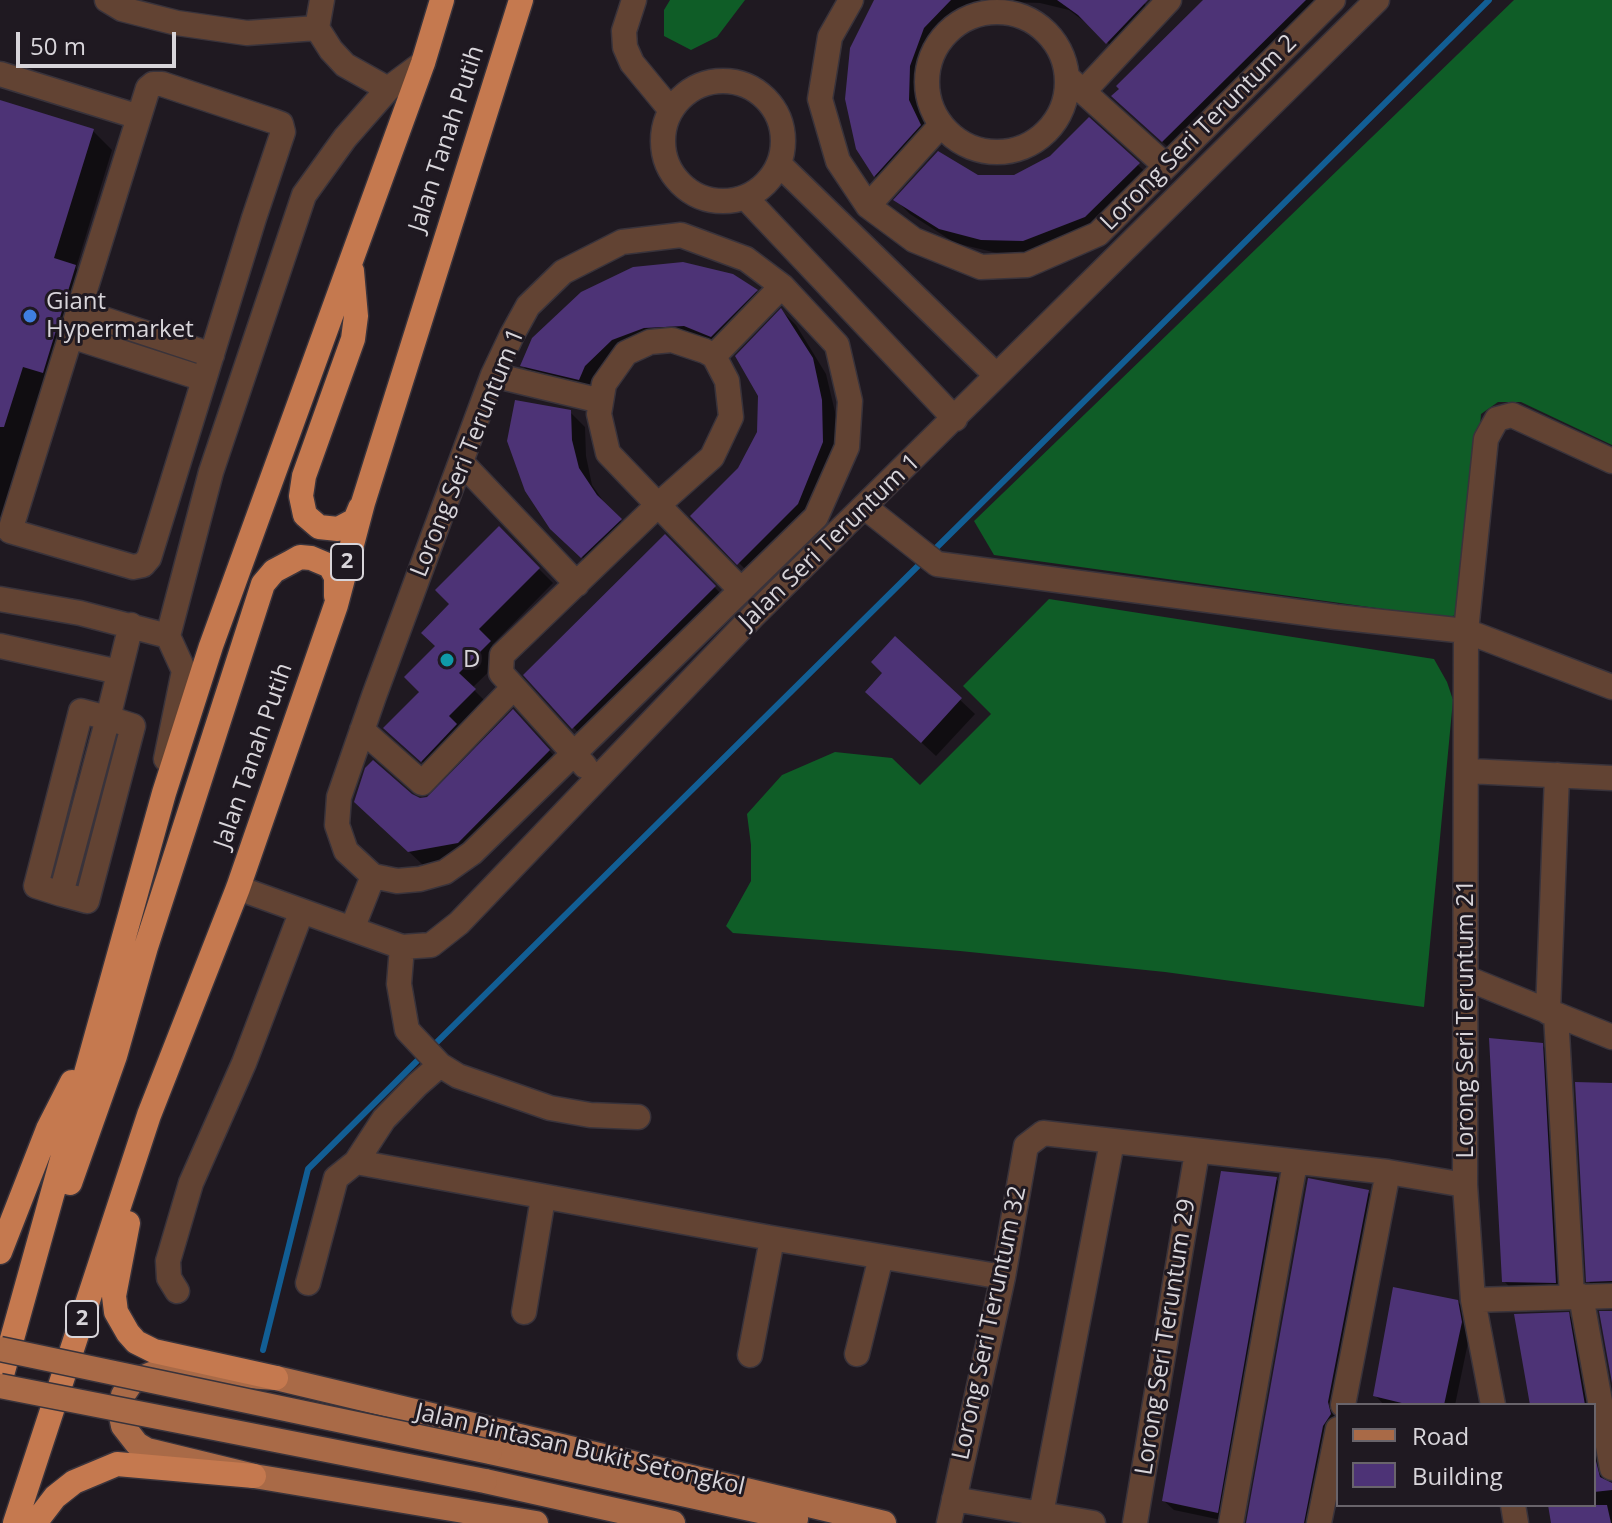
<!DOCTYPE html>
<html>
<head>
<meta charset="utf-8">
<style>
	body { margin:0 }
	#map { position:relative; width:1612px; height:1523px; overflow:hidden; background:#1f1921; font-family:"Open Sans",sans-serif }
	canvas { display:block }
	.legend { position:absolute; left:1336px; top:1403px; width:260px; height:104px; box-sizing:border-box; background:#1f1921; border:2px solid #69646b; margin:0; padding:10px 14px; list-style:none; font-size:24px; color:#d8d5da }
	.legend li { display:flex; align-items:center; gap:16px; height:40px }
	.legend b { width:40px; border:2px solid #69646b }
	.scale { position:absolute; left:16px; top:32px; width:160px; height:36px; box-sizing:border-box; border:4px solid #d8d5da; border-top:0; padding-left:10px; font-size:24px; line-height:28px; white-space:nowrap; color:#d8d5da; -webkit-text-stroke:6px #1f1921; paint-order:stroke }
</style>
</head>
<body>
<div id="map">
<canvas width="1612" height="1523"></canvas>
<ul class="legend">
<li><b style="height:10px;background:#a96a47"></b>Road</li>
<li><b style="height:22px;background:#4d3376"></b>Building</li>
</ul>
<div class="scale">50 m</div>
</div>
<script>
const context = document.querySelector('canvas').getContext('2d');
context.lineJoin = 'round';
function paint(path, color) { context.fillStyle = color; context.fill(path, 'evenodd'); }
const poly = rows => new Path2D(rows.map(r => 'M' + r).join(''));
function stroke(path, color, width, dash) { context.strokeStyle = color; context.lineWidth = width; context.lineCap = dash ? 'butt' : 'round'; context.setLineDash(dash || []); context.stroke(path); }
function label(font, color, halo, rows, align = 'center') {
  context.font = font + ' "Open Sans",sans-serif'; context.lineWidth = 6; context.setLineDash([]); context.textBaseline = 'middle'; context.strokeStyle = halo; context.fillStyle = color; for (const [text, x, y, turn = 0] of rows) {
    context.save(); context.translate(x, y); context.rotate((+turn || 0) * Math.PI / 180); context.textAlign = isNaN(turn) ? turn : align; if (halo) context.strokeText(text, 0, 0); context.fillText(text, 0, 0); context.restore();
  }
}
const forest = poly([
	[670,0,745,0,717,37,691,50,664,36,664,10],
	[1514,0,1612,0,1612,445,1521,402,1498,402,1481,414,1465,611,1448,618,994,555,974,521],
	[1049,599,1434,659,1447,682,1453,700,1424,1007,1165,972,960,951,733,933,726,926,751,881,751,845,747,814,782,775,835,752,892,758,920,785,991,714,963,686]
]);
const shadow = poly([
	[877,0,984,0,987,7,965,15,938,43,924,81,923,116,934,140,889,190,875,176,858,148],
	[1008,0,1141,0,1158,19,1122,57,1093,28,1069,10,1040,3,1011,2],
	[1206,0,1335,0,1177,155,1128,111],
	[0,102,93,131,112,150,76,268,95,287,62,391,42,385,0,521],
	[1089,120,1153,179,1099,231,1038,254,997,253,955,243,910,214,896,200,977,177,1015,177,1051,158],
	[756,291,770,305,726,351,660,342,594,394,537,380,523,366],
	[782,311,796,325,826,374,836,416,836,457,812,518,753,577,692,516,740,469,759,433],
	[570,412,585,427,586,456,592,485,610,511,635,535,597,571,551,528],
	[499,529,553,583,492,645,504,657,472,688,489,705,437,775,400,742,452,604],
	[665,537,729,602,587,742,573,727],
	[895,639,975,714,936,756,882,706,885,673],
	[528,726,563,766,472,857,424,866,371,816,428,799],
	[1542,1045,1561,1065,1575,1301,1523,1301,1504,1281],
	[1612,1085,1612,1301,1608,1300,1588,1281],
	[1276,1179,1286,1189,1226,1521,1174,1510,1164,1501],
	[1368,1192,1378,1201,1337,1413,1338,1417,1314,1523,1248,1523],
	[1457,1301,1467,1311,1470,1333,1455,1405,1384,1405,1375,1395],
	[1568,1314,1577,1324,1592,1405,1532,1405],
	[1594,1416,1606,1482,1612,1484,1612,1523,1553,1523,1550,1505,1594,1505]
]);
const stream = poly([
	[932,552,1489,0],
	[431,1048,924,560],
	[263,1350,308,1169,423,1055]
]);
const building = poly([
	[874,0,951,0,924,28,910,66,909,100,921,125,874,177,856,149,845,99,850,48],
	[1057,0,1148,0,1106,44,1078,15],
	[1203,0,1306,0,1162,142,1111,96,1119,89,1116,86],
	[0,100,94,129,54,258,76,265,43,373,23,367,4,427,0,427],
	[1089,117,1140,163,1085,217,1023,241,981,240,939,229,893,200,938,151,978,175,1014,175,1050,156],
	[683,262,733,274,758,290,711,337,684,326,644,328,612,340,585,366,579,380,520,366,532,338,581,292,633,267],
	[781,308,813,358,822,400,823,442,798,504,737,565,690,516,738,468,757,432,758,396,735,356],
	[515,400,571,410,572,440,579,468,597,495,622,519,581,558,550,529,525,491,507,441],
	[499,526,540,568,479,629,491,641,459,673,476,689,449,716,457,724,421,762,383,728,419,692,404,677,435,646,421,633,449,604,435,590],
	[665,534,716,586,572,729,523,675],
	[895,636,962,698,921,743,865,692,882,673,871,662],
	[513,709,550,750,458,843,408,852,354,802,365,768,373,760,412,794,420,798,427,797],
	[1489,1038,1543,1043,1556,1283,1502,1282],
	[1575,1082,1612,1083,1612,1281,1586,1282],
	[1221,1171,1277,1177,1218,1513,1162,1501],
	[1308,1178,1369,1190,1328,1402,1331,1414,1323,1426,1304,1523,1246,1523],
	[1393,1287,1458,1300,1462,1322,1444,1405,1410,1405,1373,1396],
	[1599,1311,1612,1311,1612,1383],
	[1569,1312,1585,1405,1530,1405,1514,1314],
	[1594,1453,1600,1477,1612,1483,1612,1490,1594,1492],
	[1548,1505,1607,1505,1611,1523,1551,1523]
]);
const minor = poly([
	[107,0,122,9,177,23,247,33,317,28],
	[322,0,317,28,331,50,345,65,388,89],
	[634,0,624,31,625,47,632,63,670,109],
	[851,0,830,37,820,99,838,161,868,206,914,240,981,267,1027,265,1098,234,1333,0],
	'927 82a70 70 0 1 1 140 0a70 70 0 1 1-140 0Z',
	[0,74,139,117],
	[1068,78,1166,166],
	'663 141a60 60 0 1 1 120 0a60 60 0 1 1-120 0Z',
	[153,84,162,84,273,121,281,124,283,132,254,218,149,558,143,565,133,567,10,531,148,88,153,84],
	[1083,92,1169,0],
	[779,164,996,375],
	[746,198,955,419],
	[868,206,941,125],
	[681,235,746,259,782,286,837,345,850,401,847,447,816,517,472,853,445,872,420,879,397,881,373,876,346,851,337,825,339,797,374,696,493,375,512,335,528,306,563,272,622,242,681,235],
	[79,311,212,355],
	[71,336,204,379],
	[714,356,782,286],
	[493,375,601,401],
	[462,463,577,584],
	[866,508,937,564,1336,617,1466,631,1612,687],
	[0,599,80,613,168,636],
	[0,646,119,672],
	[362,730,422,783,513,688],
	[166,759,184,671,168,636,211,472,304,195,345,138,388,89,423,63],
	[585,766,501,673,502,655,658,505,712,457,731,417,727,381,714,356,705,351,672,340,650,342,626,353,604,384,599,414,608,453,658,505,741,590],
	[1468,771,1612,778],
	[238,888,402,947,431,945,459,923,753,616,1377,0],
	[61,894,108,718,81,711,36,886,61,894,87,901,133,726,108,718,131,625],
	[352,929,373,876],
	[402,947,399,984,407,1030,440,1065,458,1076,550,1108,590,1115,638,1117],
	[1466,978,1612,1037],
	[1548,1012,1557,775],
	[1556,1015,1572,1296],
	[356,1162,771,1238,1003,1277],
	[308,1283,336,1178,356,1162,384,1119,417,1085,440,1065],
	[177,1291,169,1278,168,1261,191,1183,244,1063,301,913],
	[1581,1296,1612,1468],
	[1473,1300,1612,1296],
	[524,1312,543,1198],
	[857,1354,881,1257],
	[750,1355,772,1239],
	[1343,1405,1388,1172],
	[1493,1405,1473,1300,1465,1185,1466,631,1486,439,1497,419,1512,415,1612,461],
	[954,1499,1093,1523],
	[1513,1505,1516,1523],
	[1041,1514,1112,1142],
	[949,1523,1003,1277,1026,1146,1043,1133,1388,1172,1465,1185],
	[1135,1523,1197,1152],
	[1231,1523,1295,1163],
	[1319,1523,1338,1429]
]);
const major = poly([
	[490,1452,796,1519],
	[485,1481,673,1523],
	[536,1523,254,1476,147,1450,137,1444,123,1426,121,1416,123,1395,132,1382,151,1374,188,1372,276,1378,884,1523]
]);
const highway = poly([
	[352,271,356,316,353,339,304,476,301,496,305,515,319,527,338,529,355,520,360,508],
	[70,1183,115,1056,146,947,263,584,274,571,291,562,300,557,311,558,330,566,336,577,336,596],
	[128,1223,114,1296,116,1312,128,1333,136,1342,154,1351,276,1378],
	[0,1252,48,1129,72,1082],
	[0,1382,164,793,211,646,423,63,442,0],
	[15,1523,149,1115,238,888,336,605,363,503,521,0],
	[35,1523,55,1497,74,1482,117,1464,254,1476]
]);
const majorBridge = poly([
	[0,1349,490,1452],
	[0,1386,485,1481]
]);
const markers = [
	[30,316,8,"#3f7fe0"],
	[447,660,8,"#0f9aa8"]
];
const shields = [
	[347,562,32],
	[82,1319,32]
];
const shieldNames = [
	["2",347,562],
	["2",82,1319]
];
const streetNames = [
	["Lorong Seri Teruntum 2",1199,133,-45],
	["Jalan Tanah Putih",447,139,-72],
	["Lorong Seri Teruntum 1",468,453,-68],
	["Jalan Seri Teruntum 1",830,542,-44],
	["Jalan Tanah Putih",254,756,-71],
	["Lorong Seri Teruntum 21",1466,1019,-90],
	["Lorong Seri Teruntum 32",990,1323,-78],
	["Lorong Seri Teruntum 29",1166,1337,-81],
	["Jalan Pintasan Bukit Setongkol",580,1450,13]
];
const poiNames = [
	["Giant",46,302],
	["Hypermarket",46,330],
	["D",463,660]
];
paint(forest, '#0f5d27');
paint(shadow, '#0007');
stroke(stream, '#125e94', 6);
paint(building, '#4d3376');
stroke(minor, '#39333b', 27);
stroke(major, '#39333b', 27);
stroke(highway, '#39333b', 27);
stroke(minor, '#624333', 24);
stroke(major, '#a96a47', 24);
stroke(highway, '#c5794f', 24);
stroke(majorBridge, '#39333b', 27, []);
stroke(majorBridge, '#a96a47', 24);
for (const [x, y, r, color] of markers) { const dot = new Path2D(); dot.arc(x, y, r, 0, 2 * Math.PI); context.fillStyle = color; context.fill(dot); stroke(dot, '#1f1921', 3); }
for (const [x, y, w] of shields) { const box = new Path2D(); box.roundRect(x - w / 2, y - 18, w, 36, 6); context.fillStyle = '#1f1921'; context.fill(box); stroke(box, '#d8d5da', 2); }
label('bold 22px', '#d8d5da', null, shieldNames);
label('24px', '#d8d5da', '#1f1921', streetNames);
label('24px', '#d8d5da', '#1f1921', poiNames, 'left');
</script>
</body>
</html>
